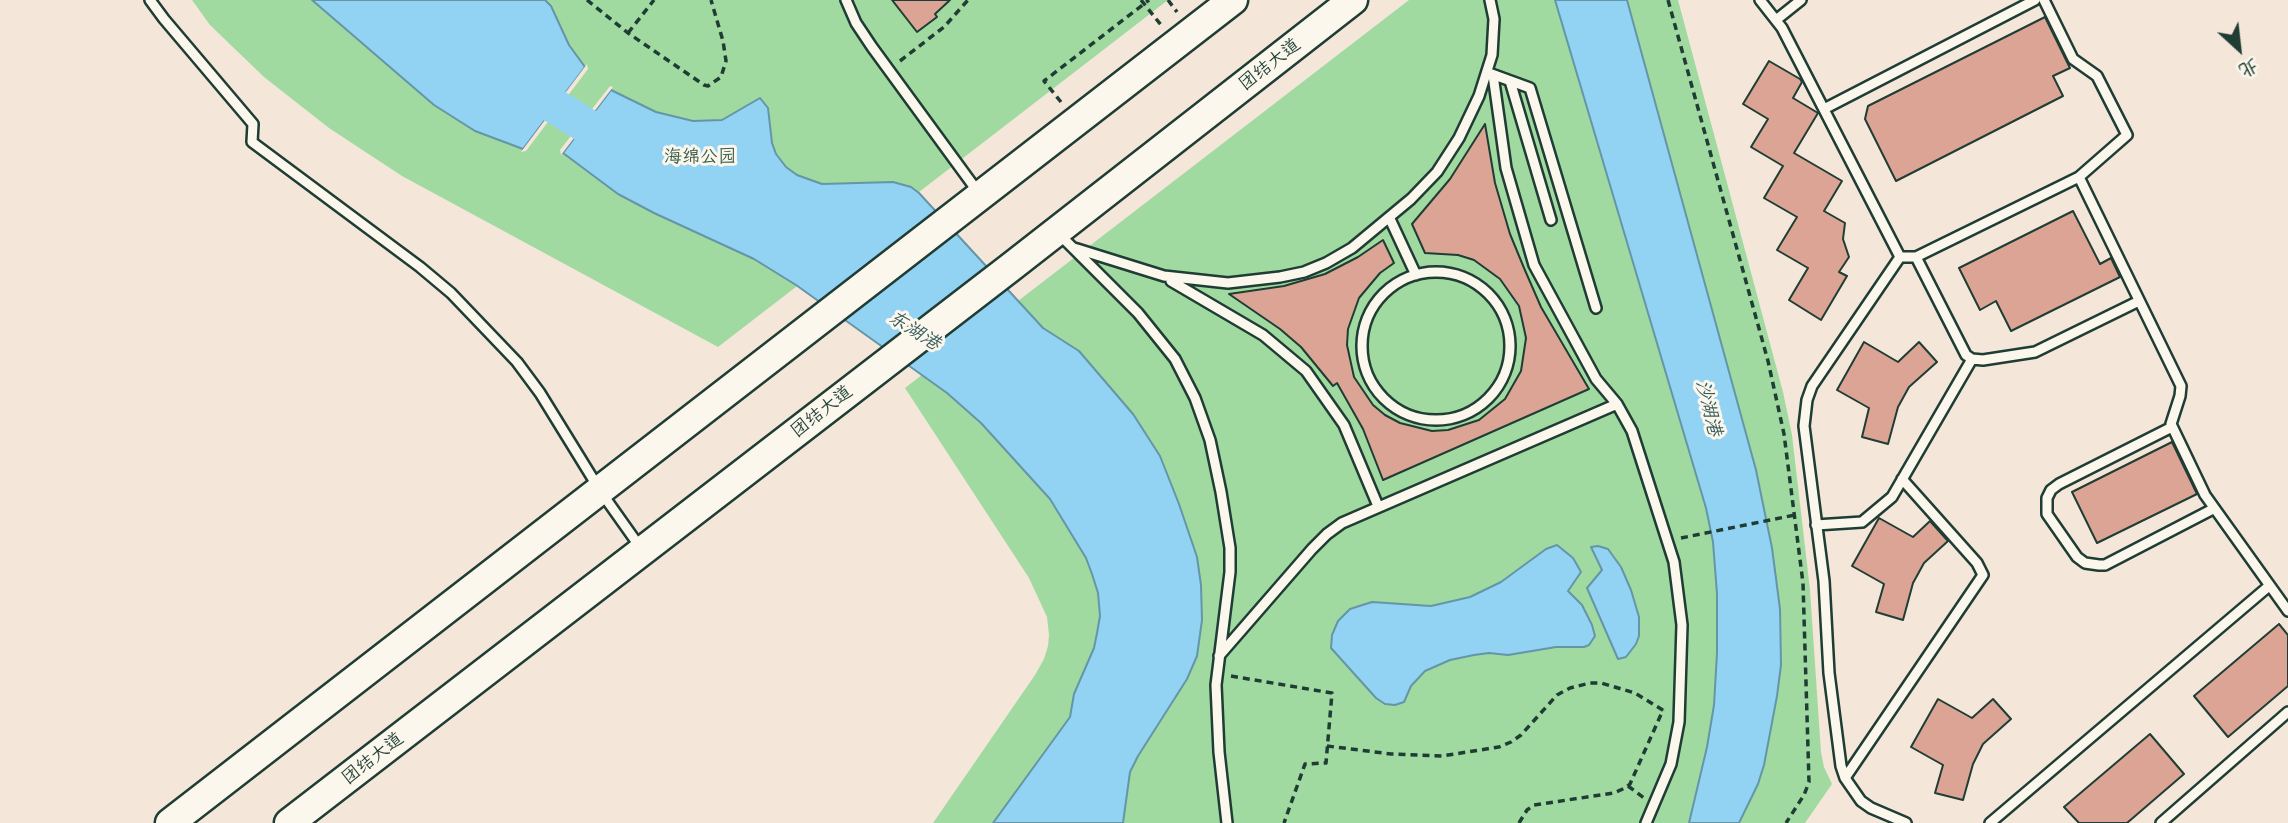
<!DOCTYPE html>
<html>
<head>
<meta charset="utf-8">
<style>
	body { margin:0 }
	#map { position:relative; width:2288px; height:823px; overflow:hidden; background:#f5e6da; font-family:"Shantell Sans","LXGW WenKai TC",sans-serif }
	canvas { display:block }
	.north { position:absolute; left:2204px; top:14px; width:70px; height:70px; -webkit-text-stroke:5px #fbf7ec; paint-order:stroke; rotate:153deg; font-size:19px; font-weight:700; line-height:28px; text-align:center; color:#1f3d34 }
	.north::after { content:''; display:block; margin:auto; width:24px; height:32px; background:#1f3d34; clip-path:polygon(50% 0,100% 100%,50% 72%,0 100%) }
</style>
</head>
<body>
<div id="map">
<canvas width="2288" height="823"></canvas>
<div class="north">北</div>
</div>
<script>
const context = document.querySelector('canvas').getContext('2d');
context.lineJoin = 'round';
function paint(path, color) { context.fillStyle = color; context.fill(path, 'evenodd'); }
const poly = rows => new Path2D(rows.map(r => 'M' + r).join(''));
function stroke(path, color, width, dash) { context.strokeStyle = color; context.lineWidth = width; context.lineCap = dash ? 'butt' : 'round'; context.setLineDash(dash || []); context.stroke(path); }
function label(font, color, halo, rows, align = 'center') {
  context.font = font + ' "Shantell Sans","LXGW WenKai TC",sans-serif'; context.lineWidth = 6; context.setLineDash([]); context.textBaseline = 'middle'; context.strokeStyle = halo; context.fillStyle = color; for (const [text, x, y, turn = 0] of rows) {
    context.save(); context.translate(x, y); context.rotate((+turn || 0) * Math.PI / 180); context.textAlign = isNaN(turn) ? turn : align; if (halo) context.strokeText(text, 0, 0); context.fillText(text, 0, 0); context.restore();
  }
}
const green = poly([
	[192,0,1168,0,718,347,402,176,329,128,264,77,210,25],
	[1409,0,1678,0,1783,392,1792,435,1810,590,1821,752,1824,767,1832,784,1805,823,933,823,1035,675,1044,659,1048,646,1049,635,1047,617,1029,578,905,388]
]);
const water = poly([
	[312,0,545,0,551,6,569,45,585,67,523,149,475,131,434,105,312,0],
	[1555,0,1627,0,1756,470,1772,548,1780,609,1781,665,1777,696,1764,765,1758,784,1739,823,1689,823,1707,747,1714,705,1717,653,1717,594,1713,542,1706,508,1555,0],
	[611,90,656,112,693,121,722,120,760,98,768,108,772,143,776,154,786,167,797,175,822,184,893,182,911,187,919,193,1043,328,1079,351,1133,414,1160,456,1179,504,1197,557,1201,585,1202,620,1197,656,1187,679,1138,756,1130,772,1123,823,993,823,1070,717,1074,694,1094,648,1097,633,1100,616,1098,593,1092,574,1086,558,1050,499,981,423,947,393,796,285,754,259,654,213,618,194,563,153,611,90],
	[1557,545,1573,558,1581,572,1568,591,1582,605,1592,625,1595,636,1589,645,1584,647,1556,647,1508,655,1489,653,1474,655,1450,660,1425,671,1411,686,1404,702,1395,705,1385,704,1376,698,1331,648,1332,635,1338,621,1350,609,1372,602,1431,606,1470,597,1501,582,1546,549,1557,545],
	[1598,546,1608,549,1621,567,1631,590,1639,617,1639,636,1636,644,1626,657,1618,659,1587,588,1602,570,1591,547,1598,546]
]);
const pier = poly([
	[587,64,588,69,526,151,521,152],
	[610,86,613,87,561,155,560,150]
]);
const river = poly([
	[514,81,624,149]
]);
const building = poly([
	[892,0,950,0,935,14,937,17,917,32,892,0],
	[2045,17,2070,68,2053,76,2063,96,1896,181,1865,119,1868,106,2045,17],
	[1769,61,1800,79,1802,82,1793,98,1818,113,1794,153,1842,181,1824,211,1845,223,1843,239,1849,257,1839,272,1847,276,1821,320,1789,300,1808,268,1777,250,1797,217,1764,198,1783,166,1751,147,1768,119,1743,104,1769,61],
	[1485,124,1495,183,1510,234,1524,268,1541,307,1589,389,1383,480,1363,429,1337,383,1333,386,1301,347,1280,329,1229,294,1284,286,1325,274,1358,257,1383,240,1394,263,1380,273,1359,298,1348,329,1347,345,1354,377,1373,405,1385,415,1400,423,1432,431,1448,430,1479,420,1505,399,1521,371,1526,338,1519,306,1500,279,1474,260,1458,255,1425,253,1412,224,1450,179,1485,124],
	[2073,211,2100,264,2111,258,2120,277,2011,331,1996,301,1980,310,1959,268,2073,211],
	[1864,342,1898,362,1919,342,1937,362,1909,387,1898,407,1888,444,1862,437,1869,408,1837,390,1864,342],
	[2172,442,2197,494,2097,543,2072,492,2172,442],
	[1879,518,1913,537,1930,521,1948,541,1924,563,1913,583,1903,620,1876,612,1884,584,1852,566,1879,518],
	[2279,624,2288,635,2288,686,2228,737,2194,696,2279,624],
	[1938,699,1972,718,1993,699,2011,719,1983,744,1973,764,1963,800,1935,793,1943,765,1911,747,1938,699],
	[2150,734,2184,774,2127,823,2079,823,2064,807,2150,734]
]);
const path = poly([
	[587,0,628,33,704,85,708,86,721,77,726,61,723,41,711,0],
	[1141,0,1161,25],
	[1168,0,1177,12],
	[1668,0,1768,361,1784,434,1803,583,1809,782,1804,795,1786,823],
	[628,33,654,0],
	[900,61,944,27,968,0],
	[1061,102,1044,81,1149,0],
	[1681,538,1795,515],
	[1231,676,1332,693,1326,763,1305,764,1284,823],
	[1327,746,1391,754,1442,756,1499,747,1511,742,1521,735,1557,695,1570,688,1590,683,1601,683,1635,693,1666,712],
	[1628,786,1644,798],
	[1519,823,1527,810,1534,805,1614,793,1625,788,1630,784,1663,710]
]);
const service = poly([
	[150,0,164,19,253,124,252,142,420,267,451,293,517,362,540,393,601,492,640,547],
	[846,0,856,23,872,47,978,192],
	[1760,0,1782,28,1900,257,1812,386,1807,400,1804,426,1824,581,1829,673,1841,766,1845,778,1861,801,1871,808,1906,823],
	[1776,20,1801,0],
	[1489,73,1530,88,1596,308],
	[1493,75,1506,168,1534,265,1596,379,1617,404,1632,431,1674,562,1682,625,1679,722,1671,764,1646,823],
	[1510,81,1551,220],
	[1824,109,2035,0],
	[2079,177,2181,386,2180,396,2171,424,2205,495,2288,611],
	[1390,219,1416,275],
	[1059,234,1138,313,1175,359,1195,398,1210,440,1221,492,1230,548,1230,572,1216,685,1219,752,1227,823],
	[1074,248,1164,276,1228,283,1280,277,1304,272,1326,263,1352,248,1411,199,1437,172,1459,138,1479,96,1492,55,1494,19,1490,0],
	[1900,257,1916,257,2079,177,2127,135,2097,76,2073,59,2044,0],
	[1916,257,1966,355,1972,359,1983,360,2035,352,2139,301],
	'1362 346a74 74 0 1 1 148 0a74 74 0 1 1-148 0Z',
	[1171,281,1263,335,1306,371,1344,425,1378,506],
	[2172,427,2059,484,2051,490,2047,498,2047,514,2077,557,2085,563,2099,565,2105,565,2213,509],
	[1816,525,1862,522,1892,497,1972,359],
	[1219,656,1312,549,1327,534,1342,523,1617,404],
	[1845,778,1983,575,1977,563,1902,479],
	[1990,823,2269,586],
	[2161,823,2288,712]
]);
const primary = poly([
	[170,823,1233,0],
	[289,823,1011,267,1353,0]
]);
const streetNames = [
	["团结大道",1270,65,-38],
	["团结大道",822,412,-38],
	["团结大道",373,759,-38]
];
const parkNames = [
	["海绵公园",700,157]
];
const waterNames = [
	["东湖港",914,331,32],
	["沙湖港",1708,408,76]
];
paint(green, '#a0daa0');
paint(water, '#92d2f3');
stroke(water, '#6496a7', 2);
paint(pier, '#f5e6da');
stroke(river, '#92d2f3', 35);
paint(building, '#dca494');
stroke(building, '#1f3d34', 2);
stroke(service, '#1f3d34', 14);
stroke(primary, '#1f3d34', 33);
stroke(path, '#1f3d34', 3.5, [7, 5]);
stroke(service, '#fbf7ec', 9);
stroke(primary, '#fbf7ec', 28);
label('18px', '#1f3d34', '#fbf7ec', streetNames);
label('18px', '#395c4a', '#fbf7ec', parkNames);
label('italic 19px', '#365b5a', '#fbf7ec', waterNames);
</script>
</body>
</html>
